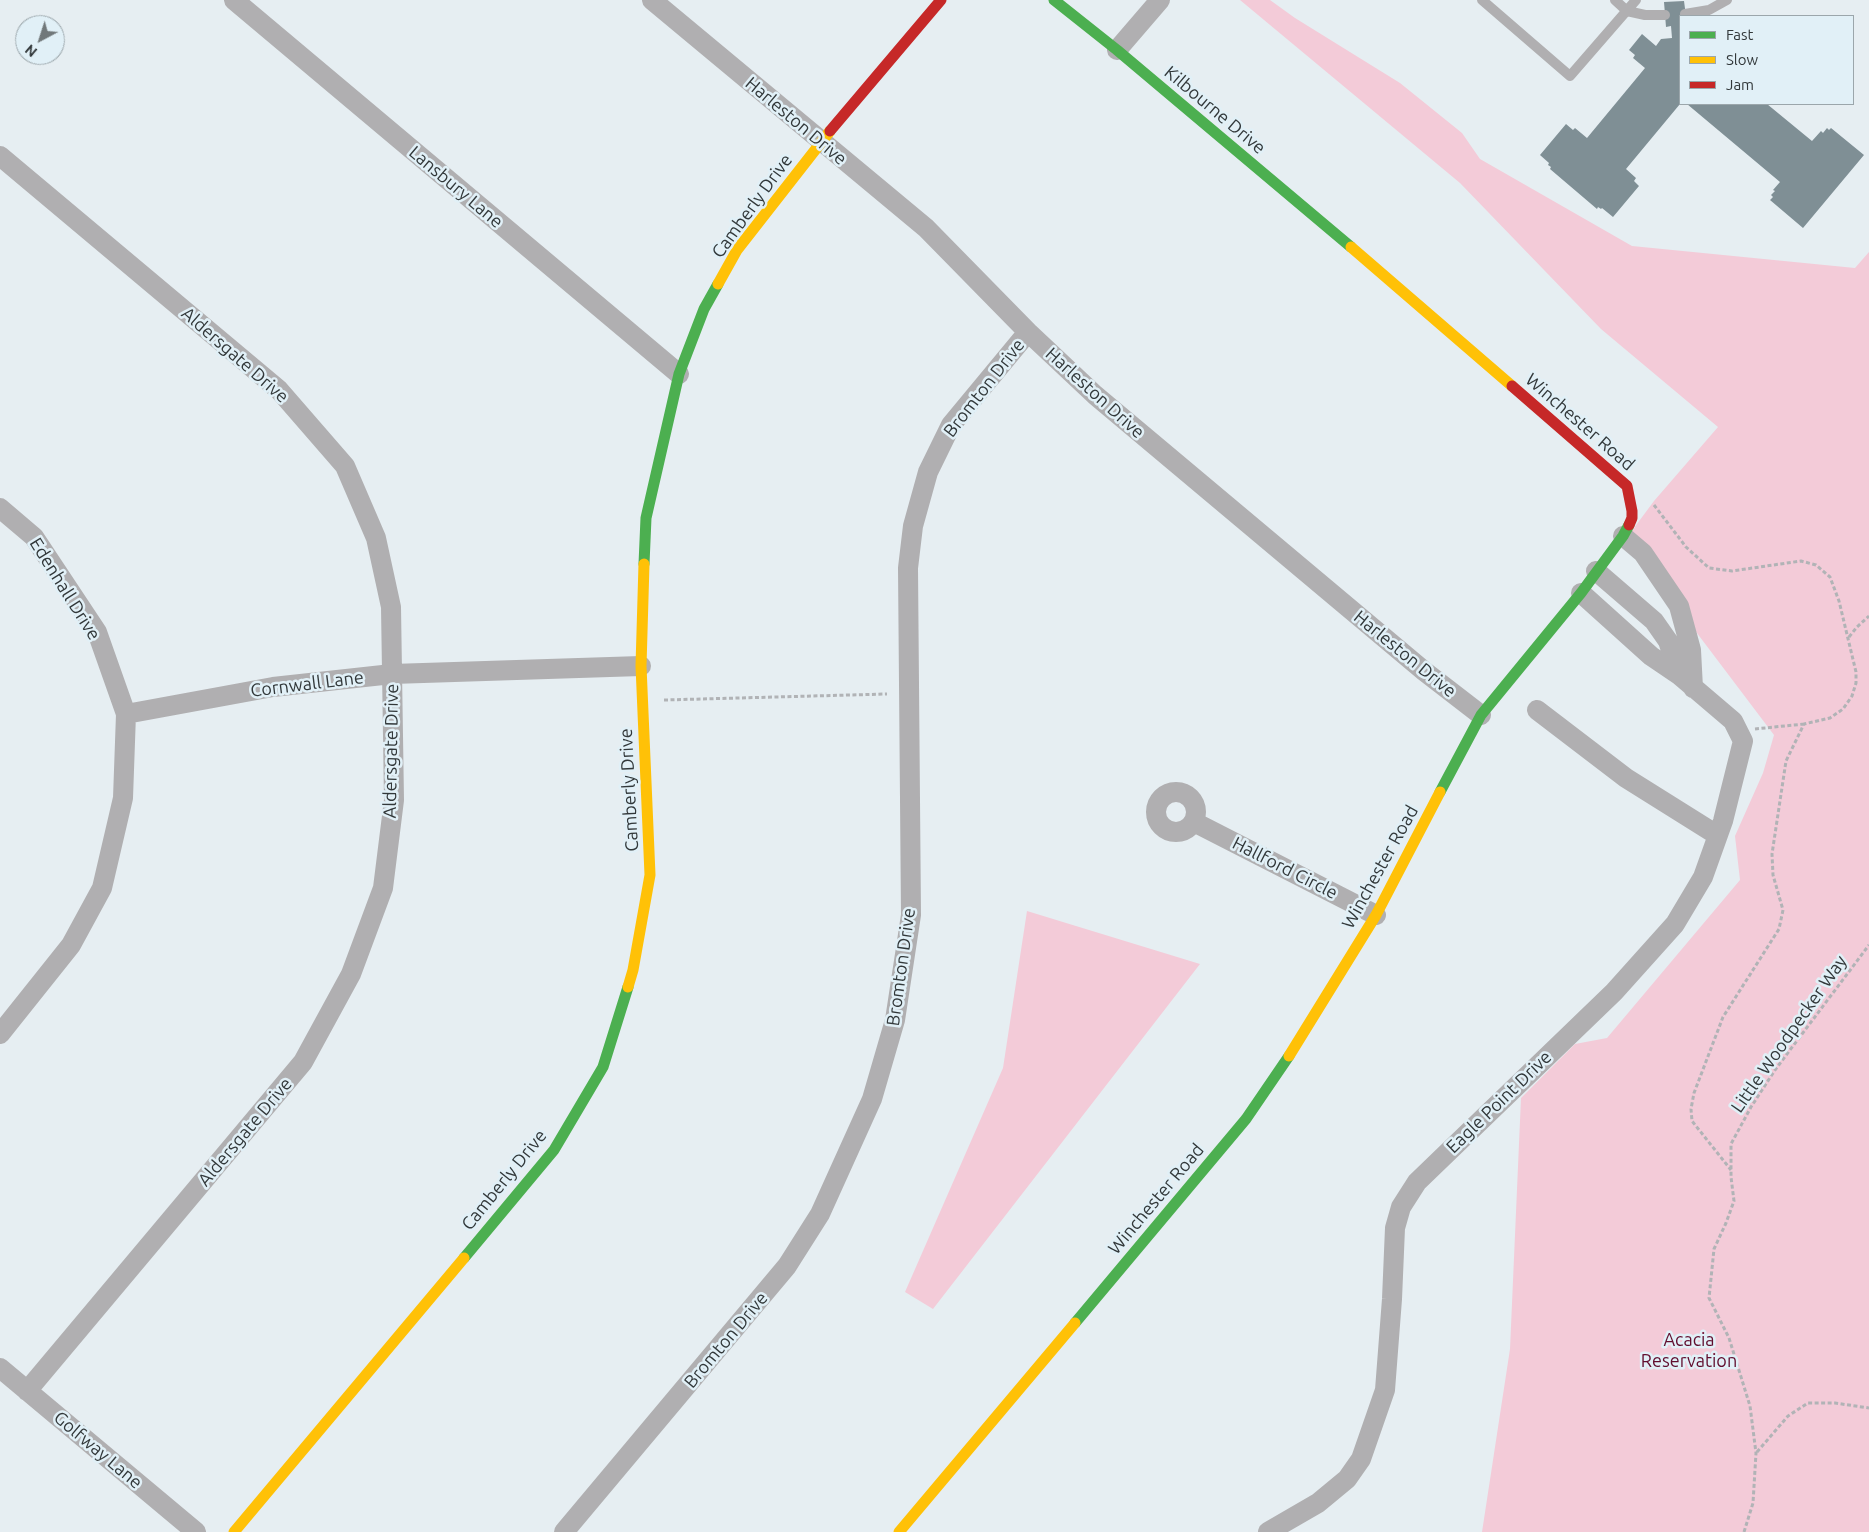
<!DOCTYPE html>
<html>
<head>
<meta charset="utf-8">
<style>
	body { margin:0 }
	#map { position:relative; width:1869px; height:1532px; overflow:hidden; background:#e6eef2; font-family:Ubuntu,sans-serif }
	canvas { display:block }
	.legend { position:absolute; left:1679px; top:15px; width:175px; height:90px; box-sizing:border-box; background:#e1f0f7; border:1px solid #9ba6ab; margin:0; padding:6px 9px; list-style:none; font-size:15px; color:#32383a }
	.legend li { display:flex; align-items:center; gap:10px; height:25px }
	.legend b { width:25px; border:1px solid #9ba6ab }
	.north { position:absolute; left:15px; top:15px; width:50px; height:50px; box-sizing:border-box; background:#e1f0f7; border:1px solid #9ba6ab; border-radius:50%; rotate:220deg; font-size:14px; font-weight:700; line-height:20px; text-align:center; color:#32383a }
	.north::after { content:''; display:block; margin:auto; width:18px; height:22px; background:#71787a; clip-path:polygon(50% 0,100% 100%,50% 72%,0 100%) }
</style>
</head>
<body>
<div id="map">
<canvas width="1869" height="1532"></canvas>
<ul class="legend">
<li><b style="height:6px;background:#4caf50"></b>Fast</li>
<li><b style="height:6px;background:#ffc107"></b>Slow</li>
<li><b style="height:6px;background:#c62828"></b>Jam</li>
</ul>
<div class="north">N</div>
</div>
<script>
const context = document.querySelector('canvas').getContext('2d');
context.lineJoin = 'round';
function paint(path, color) { context.fillStyle = color; context.fill(path, 'evenodd'); }
const poly = rows => new Path2D(rows.map(r => 'M' + r).join(''));
function stroke(path, color, width, dash) { context.strokeStyle = color; context.lineWidth = width; context.lineCap = dash ? 'butt' : 'round'; context.setLineDash(dash || []); context.stroke(path); }
function label(font, color, halo, rows, align = 'center') {
  context.font = font + ' Ubuntu,sans-serif'; context.lineWidth = 5; context.setLineDash([]); context.textBaseline = 'middle'; context.strokeStyle = halo; context.fillStyle = color; for (const [text, x, y, turn = 0] of rows) {
    context.save(); context.translate(x, y); context.rotate((+turn || 0) * Math.PI / 180); context.textAlign = isNaN(turn) ? turn : align; if (halo) context.strokeText(text, 0, 0); context.fillText(text, 0, 0); context.restore();
  }
}
const green = poly([
	[1240,0,1270,0,1295,18,1400,83,1462,133,1480,159,1632,246,1855,268,1869,252,1869,1532,1482,1532,1510,1349,1521,1098,1575,1044,1607,1038,1740,880,1735,836,1763,773,1774,735,1638,555,1631,532,1654,501,1718,427,1601,329,1460,183],
	[1027,911,1200,964,933,1309,905,1292,1003,1068]
]);
const building = poly([
	[1684,1,1686,16,1680,16,1680,104,1626,169,1636,178,1634,181,1639,186,1613,217,1602,208,1601,209,1598,207,1597,209,1550,169,1551,167,1548,165,1549,163,1540,155,1566,124,1573,130,1575,128,1587,138,1645,68,1633,58,1635,55,1629,50,1642,34,1656,46,1661,39,1672,38,1671,26,1666,27,1664,2],
	[1687,104,1767,104,1812,141,1821,131,1823,133,1827,128,1829,130,1831,128,1864,155,1803,228,1770,200,1773,197,1771,195,1775,191,1773,190,1780,182]
]);
const path = poly([
	[1654,505,1686,547,1709,568,1732,571,1801,561,1816,565,1830,577,1839,601,1856,672,1856,683,1852,696,1843,709,1830,718,1804,724,1786,761,1772,854,1773,875,1783,910,1779,929,1723,1017,1694,1093,1691,1109,1692,1121,1731,1170],
	[1849,637,1857,627,1869,616],
	[664,700,887,694],
	[1755,729,1804,724],
	[1757,1452,1788,1416,1808,1403,1835,1403,1869,1408],
	[1744,1532,1753,1503,1756,1453,1750,1406,1729,1338,1709,1298,1714,1249,1726,1223,1734,1201,1731,1177,1731,1144,1751,1107,1775,1070,1869,945]
]);
const lane = poly([
	[1482,0,1570,76,1636,0],
	[1615,0,1627,11,1645,15,1665,15],
	[1685,14,1709,10,1727,0]
]);
const street = poly([
	[234,0,679,374],
	[652,0,926,228,1028,332,1095,395,1424,671,1481,715],
	[1117,50,1160,0],
	[0,156,279,390,345,466,376,538,391,607,394,800,383,888,351,974,303,1062,27,1391],
	[0,508,34,537,97,632,126,714,123,798,102,888,71,945,0,1034],
	[1623,536,1643,553,1679,606,1691,650,1693,688],
	[1596,571,1654,621,1668,641,1679,675],
	[1537,710,1626,778,1717,835],
	[126,714,273,687,392,674,641,666],
	'1156 812a20 20 0 1 1 40 0a20 20 0 1 1-40 0Z',
	[1194,822,1376,915],
	[0,1368,196,1532],
	[564,1532,787,1266,820,1214,872,1099,895,1020,911,915,908,568,913,526,928,472,951,425,1028,332],
	[1268,1532,1318,1503,1347,1479,1361,1459,1385,1390,1392,1299,1395,1228,1401,1207,1417,1182,1614,992,1675,924,1703,877,1723,821,1743,741,1733,721,1679,675,1651,656,1581,593]
]);
const fast = poly([
	[1054,0,1117,50,1351,247],
	[644,564,646,518,679,374,704,309,718,284],
	[1440,792,1481,715,1581,593,1623,536,1629,525],
	[464,1258,554,1150,603,1067,628,987],
	[1075,1323,1246,1119,1289,1056]
]);
const slow = poly([
	[1351,247,1512,386],
	[718,284,737,250,830,131],
	[628,987,633,970,650,875,641,666,644,564],
	[1289,1056,1376,915,1440,792],
	[234,1532,464,1258],
	[899,1532,1075,1323]
]);
const jam = poly([
	[830,131,941,0],
	[1512,386,1627,486,1632,511,1632,518,1629,525]
]);
const streetNames = [
	["Kilbourne Drive",1215,110,40],
	["Harleston Drive",796,121,40],
	["Lansbury Lane",456,187,40],
	["Camberly Drive",752,206,-54],
	["Aldersgate Drive",235,355,41],
	["Bromton Drive",984,388,-52],
	["Harleston Drive",1095,393,42],
	["Winchester Road",1580,422,41],
	["Edenhall Drive",65,589,58],
	["Harleston Drive",1405,654,39],
	["Cornwall Lane",307,684,-7],
	["Aldersgate Drive",391,751,-89],
	["Camberly Drive",629,790,-93],
	["Winchester Road",1380,867,-61],
	["Hallford Circle",1285,868,27],
	["Bromton Drive",901,967,-82],
	["Little Woodpecker Way",1789,1034,-55],
	["Eagle Point Drive",1499,1102,-44],
	["Aldersgate Drive",245,1132,-50],
	["Camberly Drive",504,1180,-51],
	["Winchester Road",1156,1199,-50],
	["Bromton Drive",726,1340,-50],
	["Golfway Lane",98,1450,40]
];
const parkNames = [
	["Acacia",1689,1340],
	["Reservation",1689,1361]
];
paint(green, '#f3cbd8');
paint(building, '#7f8f95');
stroke(path, '#b1b3b6', 3, [4, 2.5]);
stroke(lane, '#b0afb1', 10);
stroke(street, '#b0afb1', 20);
stroke(fast, '#4caf50', 11);
stroke(slow, '#ffc107', 11);
stroke(jam, '#c62828', 11);
label('18px', '#32383a', '#e1f0f7', streetNames);
label('18px', '#610d2e', '#e1f0f7', parkNames);
</script>
</body>
</html>
